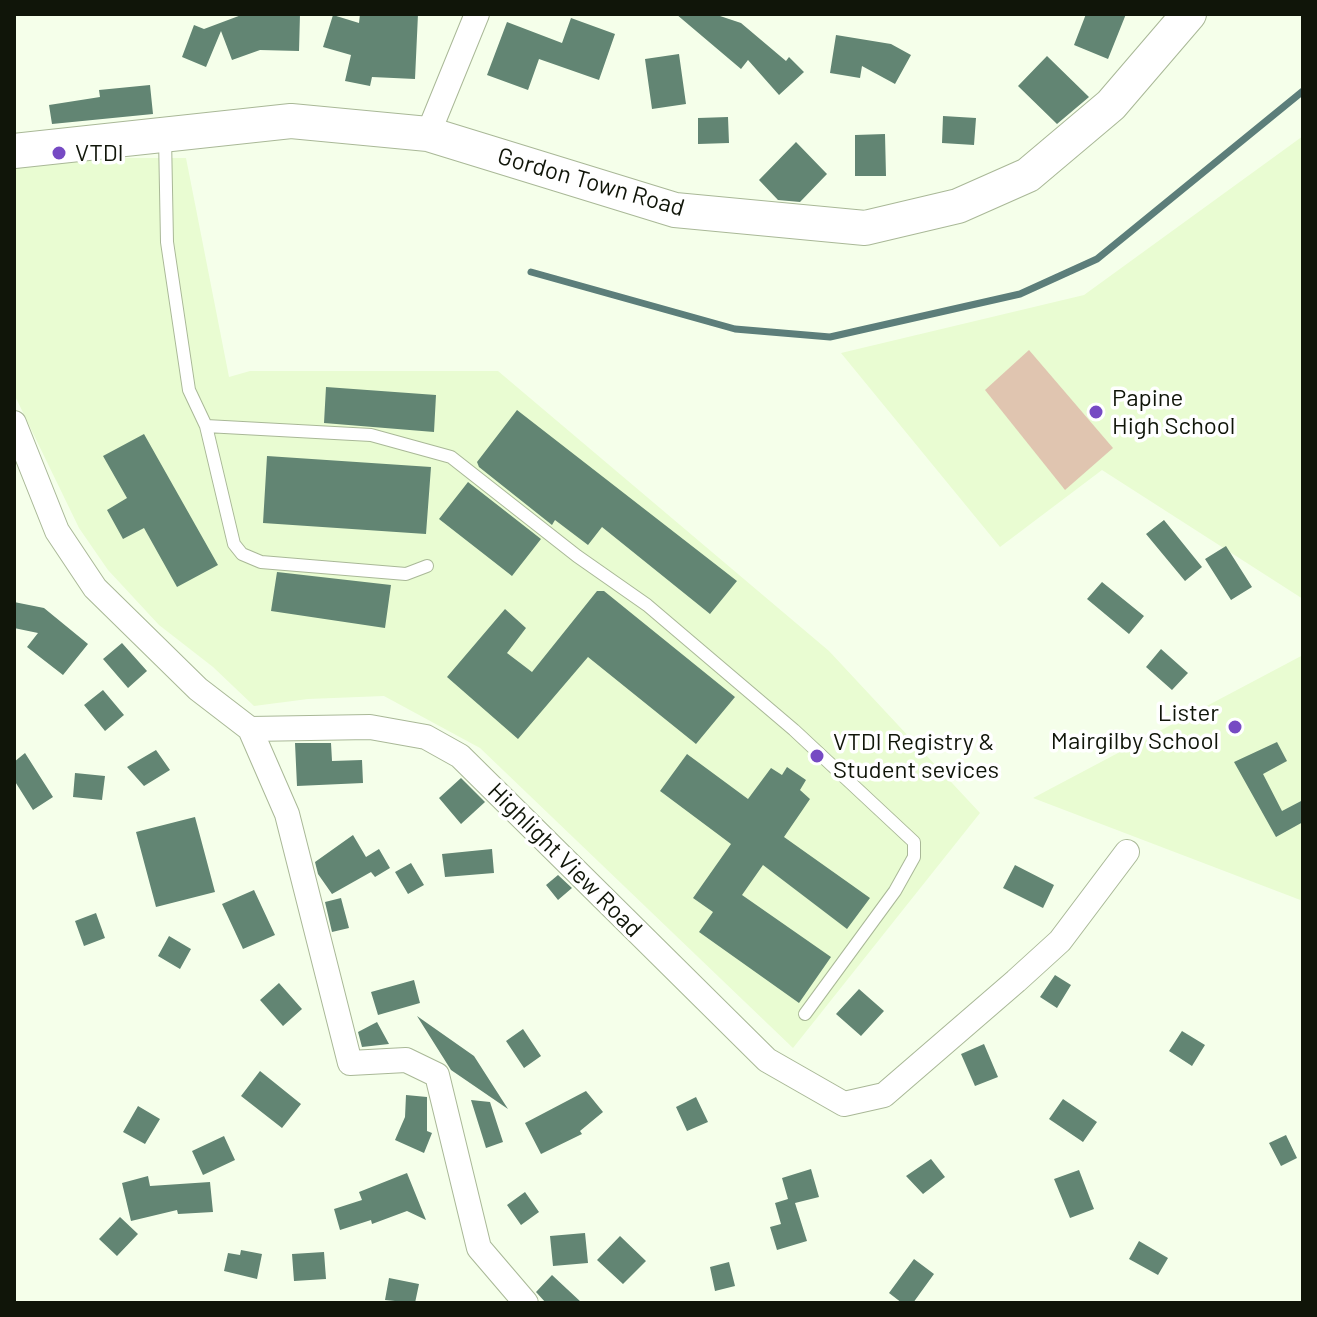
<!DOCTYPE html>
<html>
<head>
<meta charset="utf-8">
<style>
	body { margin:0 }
	#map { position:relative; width:1317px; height:1317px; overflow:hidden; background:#f5ffea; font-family:Barlow,sans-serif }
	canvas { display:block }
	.frame { position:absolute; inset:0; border:16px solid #101509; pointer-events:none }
</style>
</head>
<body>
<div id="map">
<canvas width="1317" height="1317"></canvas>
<div class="frame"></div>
</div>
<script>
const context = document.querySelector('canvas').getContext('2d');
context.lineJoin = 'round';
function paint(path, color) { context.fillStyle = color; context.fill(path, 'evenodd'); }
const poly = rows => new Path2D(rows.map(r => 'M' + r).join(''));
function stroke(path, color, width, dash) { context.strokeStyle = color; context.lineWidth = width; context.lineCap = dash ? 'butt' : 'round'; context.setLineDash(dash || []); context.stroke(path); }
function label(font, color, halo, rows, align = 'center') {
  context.font = font + ' Barlow,sans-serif'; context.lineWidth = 7; context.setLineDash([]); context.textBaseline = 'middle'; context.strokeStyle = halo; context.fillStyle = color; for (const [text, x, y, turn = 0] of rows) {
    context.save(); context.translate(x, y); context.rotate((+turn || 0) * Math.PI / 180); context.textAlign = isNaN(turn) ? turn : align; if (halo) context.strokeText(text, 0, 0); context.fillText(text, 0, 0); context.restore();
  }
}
const built = poly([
	[1303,136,1303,599,1102,470,1000,547,841,353,1084,295],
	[14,158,186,158,229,377,250,371,498,371,829,651,980,813,793,1048,480,748,384,696,308,699,254,706,213,667,159,625,108,570,79,528,14,394],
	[1303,655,1303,901,1033,798]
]);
const green = poly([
	[1029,350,1113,448,1065,490,985,390]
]);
const stream = poly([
	[531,272,735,329,830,337,1020,294,1097,259,1303,91]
]);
const building = poly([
	[244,14,300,14,299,51,260,50,232,60,221,31,206,67,182,57,194,25,204,29],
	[360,14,418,14,415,79,372,77,370,86,345,81,351,55,323,47,333,15,359,23],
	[676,14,714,14,741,23,786,61,789,57,804,72,779,95,748,60,741,69],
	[1086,14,1126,14,1108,59,1074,45],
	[571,18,615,34,599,80,539,59,528,90,487,75,507,22,562,43],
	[836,35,891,44,911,55,895,84,862,66,860,78,830,73],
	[679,54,686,104,652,109,645,59],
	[1047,56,1089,97,1057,124,1018,86],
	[150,85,153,114,52,124,49,105,100,97,99,90],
	[943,116,976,118,974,145,942,143],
	[728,117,729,143,698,144,698,118],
	[885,134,886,176,855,176,855,135],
	[796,142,827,174,800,202,778,200,759,180],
	[326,387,436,395,434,432,324,423],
	[517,410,737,581,710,614,602,527,588,545,555,520,552,525,479,467,477,462],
	[144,434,218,565,177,587,144,528,123,539,107,510,127,498,103,456],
	[267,456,431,467,426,534,263,523],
	[468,482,541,539,512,576,439,519],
	[1164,520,1202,567,1185,581,1146,534],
	[1226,546,1252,587,1231,600,1205,559],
	[277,572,391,585,385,628,271,611],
	[1102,582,1144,616,1129,634,1087,599],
	[597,591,604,591,735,697,696,744,588,657,518,739,447,677,505,609,526,628,507,653,532,672],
	[14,602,44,608,88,644,63,675,27,647,38,633,14,628],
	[122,643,147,671,128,688,103,659],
	[1161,649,1188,673,1172,690,1146,667],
	[103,690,124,715,105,731,84,705],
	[1277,742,1287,761,1263,774,1282,811,1303,800,1303,822,1276,837,1234,762],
	[295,743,331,743,332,761,362,760,363,783,297,786],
	[156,750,170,770,144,786,127,767],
	[25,753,53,797,33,810,14,780,14,762],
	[687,754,748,799,771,768,782,775,787,767,806,780,800,790,810,799,784,837,870,898,847,929,763,865,742,895,831,957,799,1003,699,932,713,912,693,898,731,844,660,791],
	[75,773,105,776,102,800,73,797],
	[461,778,485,802,461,824,439,798],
	[195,817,215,892,156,907,136,832],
	[353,835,366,857,379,849,390,868,375,877,371,872,332,894,318,874,315,862],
	[492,849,494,873,445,877,442,854],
	[411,863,424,885,408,894,395,872],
	[1015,865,1054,885,1043,908,1003,888],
	[558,875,572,888,558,900,546,885],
	[254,890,275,935,243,949,222,904],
	[341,898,349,928,332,932,325,902],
	[96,913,105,938,84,946,75,921],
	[169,936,191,949,180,969,158,956],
	[1055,975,1071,985,1057,1008,1040,997],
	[414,980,420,1003,378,1015,371,992],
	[279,983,302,1009,283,1026,260,1000],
	[859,989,884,1011,861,1036,836,1014],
	[417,1016,474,1056,508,1109,451,1070],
	[377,1022,389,1044,362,1047,358,1032],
	[523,1029,541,1056,524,1068,506,1041],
	[1182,1031,1205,1045,1192,1066,1169,1051],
	[984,1044,998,1077,975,1086,961,1054],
	[260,1071,301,1104,282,1128,241,1096],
	[586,1091,603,1112,580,1131,582,1134,541,1154,525,1123],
	[406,1095,427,1097,427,1131,432,1133,424,1153,395,1140,405,1117],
	[696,1097,708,1122,687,1131,676,1107],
	[1063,1099,1097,1122,1083,1142,1049,1119],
	[471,1100,490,1102,503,1142,486,1148],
	[138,1106,160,1119,145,1144,123,1132],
	[1286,1135,1297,1158,1281,1166,1269,1143],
	[224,1136,235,1160,203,1175,192,1151],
	[931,1159,945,1177,923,1194,906,1176],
	[811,1169,819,1197,795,1203,807,1241,777,1250,770,1227,781,1224,775,1203,788,1199,782,1178],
	[1079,1170,1094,1209,1070,1218,1054,1179],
	[407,1173,426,1220,407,1211,372,1224,371,1220,340,1230,334,1209,362,1200,359,1192],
	[148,1176,150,1186,210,1182,213,1212,178,1214,177,1210,131,1221,122,1183],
	[525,1192,539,1212,521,1225,507,1205],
	[120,1217,138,1234,117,1256,99,1239],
	[585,1233,588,1263,553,1266,550,1236],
	[620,1236,646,1261,623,1284,597,1260],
	[1139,1241,1168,1258,1158,1275,1129,1259],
	[241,1250,262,1254,257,1279,224,1271,228,1253,240,1255],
	[324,1252,326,1279,294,1281,292,1254],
	[914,1259,934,1274,913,1303,902,1303,889,1293],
	[729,1262,735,1286,715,1291,710,1267],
	[552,1275,582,1303,546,1303,536,1292],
	[389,1278,419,1284,415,1303,385,1300]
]);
const service = poly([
	[165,137,167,242,189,390,206,426,234,544,242,554,261,562,406,574,427,566],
	[206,426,371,435,451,457,577,556,647,605,794,730,914,842,914,857,895,891,805,1014]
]);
const minor = poly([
	[428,134,477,14],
	[14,423,57,531,95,588,198,689,250,729,370,727,426,737,460,756,767,1060,844,1104,884,1095,1016,981,1060,941,1127,852],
	[250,729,287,814,350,1063,406,1060,437,1075,479,1248,526,1303]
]);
const secondary = poly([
	[14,151,291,121,428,134,675,210,865,228,958,206,1028,175,1111,105,1189,14]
]);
const markers = [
	[59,153,8,"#764ac3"],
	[1096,412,8,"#764ac3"],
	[1235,727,8,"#764ac3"],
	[817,756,8,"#764ac3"]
];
const poiNames = [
	["VTDI",75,153],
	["Papine",1112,398],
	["High School",1112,426],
	["Lister",1219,713,"right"],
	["Mairgilby School",1219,741,"right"],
	["VTDI Registry &",833,742],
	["Student sevices",833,770]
];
const streetNames = [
	["Gordon Town Road",591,182,16],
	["Highlight View Road",565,860,45]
];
paint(built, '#e9fcd2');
paint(green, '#e0c5b0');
stroke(stream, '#5c7e7a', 7);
paint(building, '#628573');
stroke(service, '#a9b897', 14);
stroke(minor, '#a9b897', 26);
stroke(secondary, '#a9b897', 36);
stroke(service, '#fff', 12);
stroke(minor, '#fff', 24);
stroke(secondary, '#fff', 34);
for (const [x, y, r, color] of markers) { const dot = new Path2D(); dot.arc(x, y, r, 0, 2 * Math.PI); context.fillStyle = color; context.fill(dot); stroke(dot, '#fff', 3); }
label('24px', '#101509', '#fff', poiNames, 'left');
label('24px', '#101509', '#fff', streetNames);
</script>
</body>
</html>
